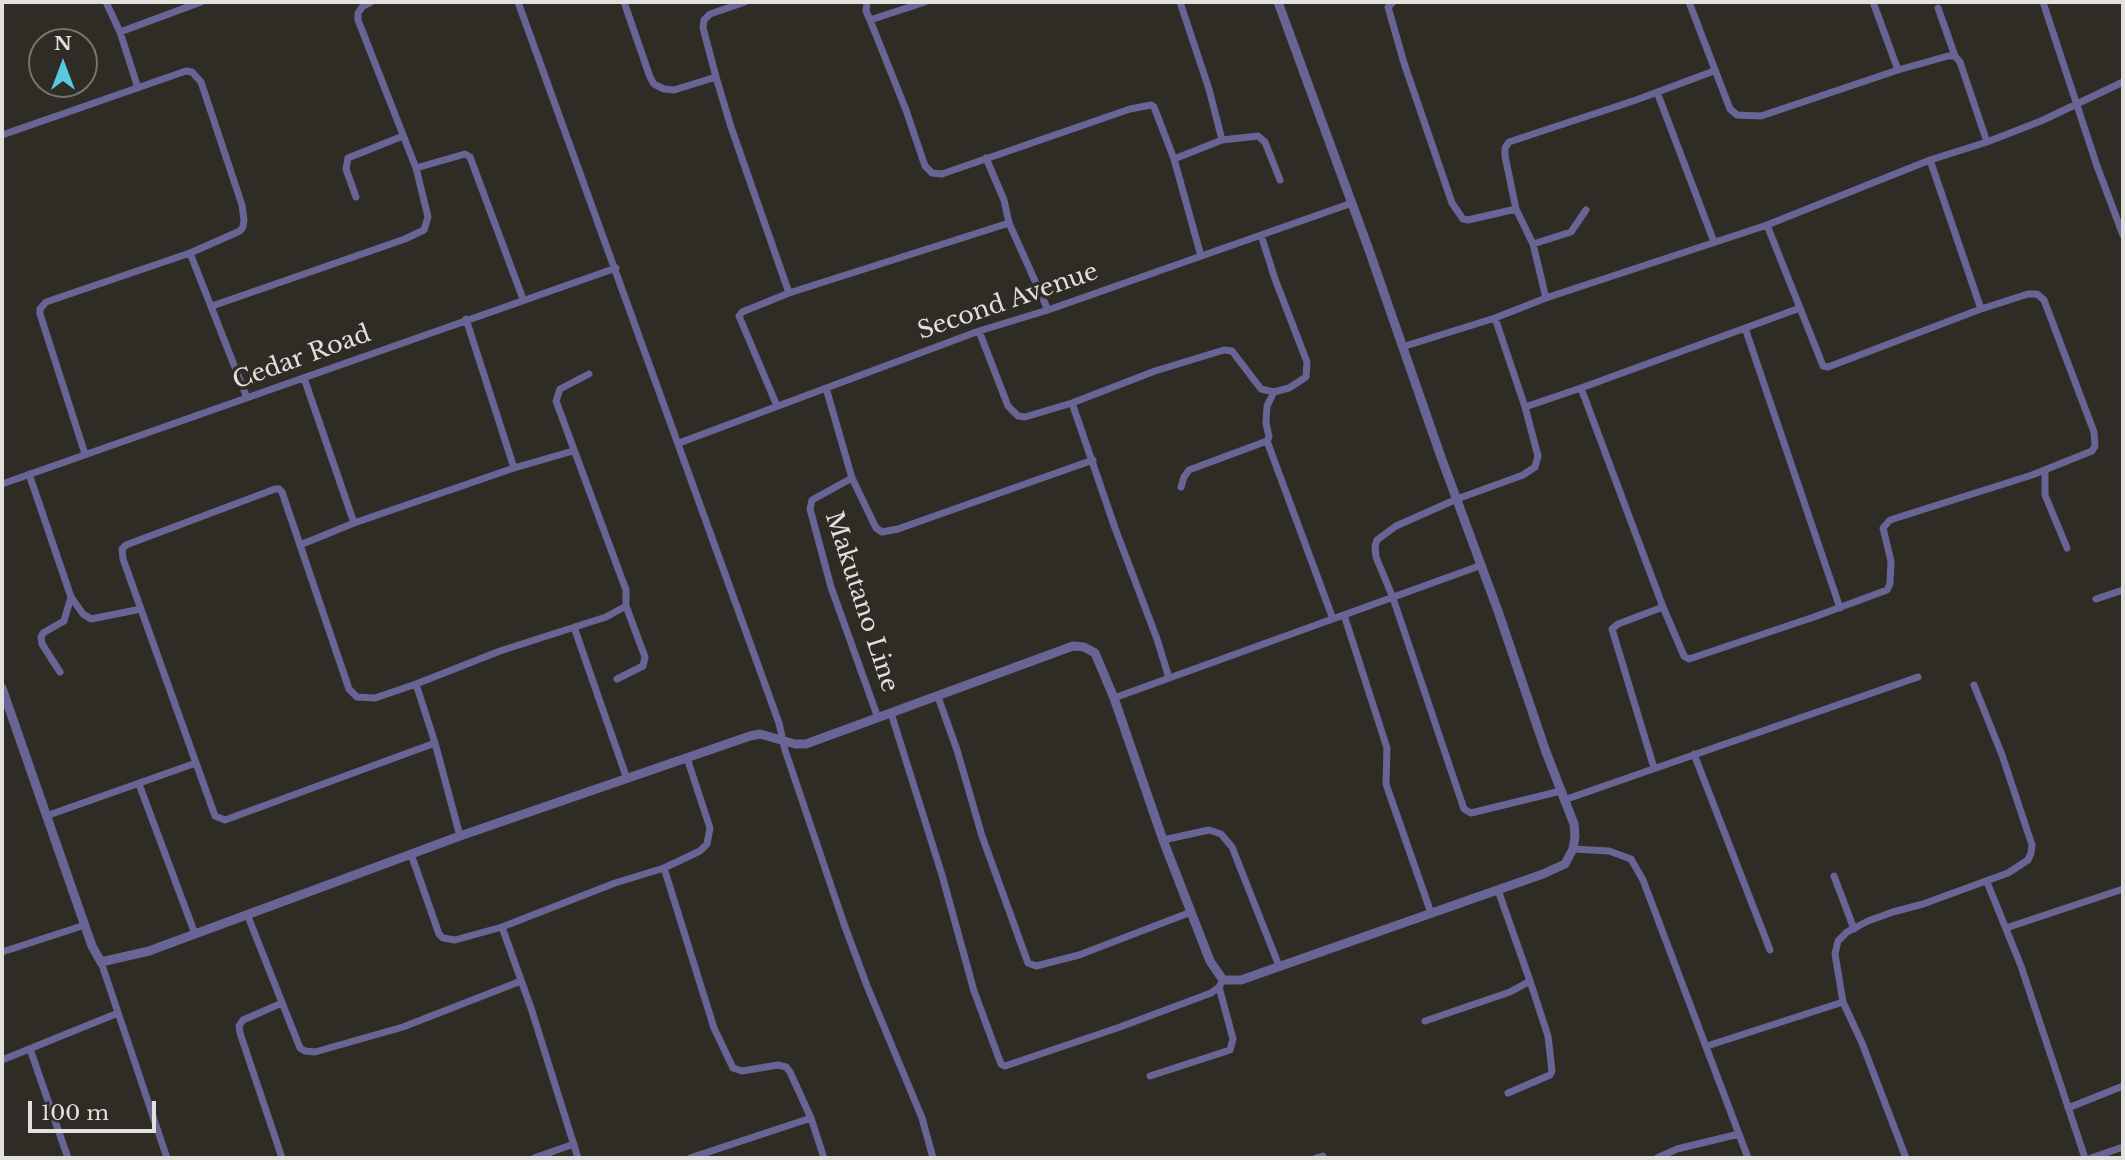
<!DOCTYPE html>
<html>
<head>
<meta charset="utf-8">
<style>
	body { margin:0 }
	#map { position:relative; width:2125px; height:1160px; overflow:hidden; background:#2f2c25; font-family:"Libre Baskerville",serif }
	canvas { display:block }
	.frame { position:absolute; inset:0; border:4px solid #e2e0dc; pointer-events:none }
	.north { position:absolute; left:28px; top:28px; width:70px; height:70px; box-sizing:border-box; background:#2f2c25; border:2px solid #77746e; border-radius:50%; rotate:0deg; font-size:19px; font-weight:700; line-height:28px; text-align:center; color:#e2e0dc }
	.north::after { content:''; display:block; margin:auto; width:24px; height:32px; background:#58c9e3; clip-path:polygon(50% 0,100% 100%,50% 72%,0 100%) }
	.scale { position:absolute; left:28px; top:1101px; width:128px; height:32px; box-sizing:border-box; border:4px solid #e2e0dc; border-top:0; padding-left:9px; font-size:21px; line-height:24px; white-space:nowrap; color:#e2e0dc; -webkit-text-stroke:5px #2f2c25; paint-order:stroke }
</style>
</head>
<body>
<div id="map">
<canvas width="2125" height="1160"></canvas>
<div class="frame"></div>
<div class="north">N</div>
<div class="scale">100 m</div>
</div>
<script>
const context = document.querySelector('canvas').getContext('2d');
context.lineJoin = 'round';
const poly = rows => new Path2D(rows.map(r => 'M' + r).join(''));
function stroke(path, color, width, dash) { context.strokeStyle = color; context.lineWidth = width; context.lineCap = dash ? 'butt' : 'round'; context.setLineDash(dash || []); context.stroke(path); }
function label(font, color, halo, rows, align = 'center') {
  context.font = font + ' "Libre Baskerville",serif'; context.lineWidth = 7; context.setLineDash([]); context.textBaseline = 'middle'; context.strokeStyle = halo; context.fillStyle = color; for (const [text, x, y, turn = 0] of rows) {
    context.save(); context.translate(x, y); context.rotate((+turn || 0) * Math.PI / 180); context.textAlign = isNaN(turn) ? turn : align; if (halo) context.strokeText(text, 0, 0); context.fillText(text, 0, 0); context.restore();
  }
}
const minor = poly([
	[106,2,120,32,201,2],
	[371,2,363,6,358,13,358,20,416,168,465,154,470,157,523,299],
	[518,2,779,723,785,750,844,924,867,986,922,1118,933,1158],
	[624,2,650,77,654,84,664,89,674,90,716,77,703,28,704,20,710,14,745,2],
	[867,2,866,11,870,20,925,2],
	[1180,2,1209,89,1222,140],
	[1393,2,1388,7,1404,63,1452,203,1463,219,1468,220,1516,209],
	[1689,2,1730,109,1737,115,1761,116,1898,70,1948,56,1955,56,1960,62,1987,142],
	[1873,2,1898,70],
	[2043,2,2097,166,2123,235],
	[1938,8,1955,56],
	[870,20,906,110,925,166,932,173,942,174,1130,109,1151,105,1154,107,1174,159,1201,256],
	[120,32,138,88],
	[716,77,731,127,789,293],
	[1657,92,1714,242],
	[2,135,186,71,192,72,201,82,242,205,244,220,243,227,240,231,190,253,46,302,40,309,40,314,85,454],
	[986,158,1004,200,1009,223],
	[1174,159,1222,140,1258,136,1265,142,1280,180],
	[1930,160,1981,309],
	[356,197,346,169,348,158,403,136],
	[1533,244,1571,232,1586,210],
	[190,253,247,398],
	[1546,298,1533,244,1516,209,1505,156,1505,148,1509,142,1636,100,1714,71],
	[212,306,405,239,424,230,428,217,416,168],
	[1495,318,1525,407,1581,388,1800,308,1767,225],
	[466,319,514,468],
	[1745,328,1840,608],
	[979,331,1008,406,1018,416,1025,417,1072,403,1155,371,1224,350,1232,351,1261,389,1274,392,1289,388,1306,377,1307,362,1275,279,1261,235],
	[1402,347,1495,318,1546,298,1767,225,1930,160,1987,142,2041,121,2123,82],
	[589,374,560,389,556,401,626,590,626,606,645,657,643,666,617,679],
	[304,378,354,523],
	[826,388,852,478,876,528,882,532,898,529,1093,460],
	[1581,388,1663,607,1684,656,1689,659,1814,617,1887,590,1890,584,1891,561,1883,528,1890,520,2032,475,2092,451,2095,446,2094,432,2044,300,2037,294,2028,294,1981,309,1828,367,1823,366,1800,308],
	[1072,403,1115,528,1157,639,1169,678],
	[777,406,739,316,742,312,789,293,1009,223,1048,310],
	[1525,407,1538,456,1535,467,1523,475,1457,499,1396,526,1377,540,1375,546,1376,557,1393,598,1464,809,1471,813,1561,791],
	[1267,441,1333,619],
	[679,443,979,331,1048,310,1352,203],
	[2045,470,2045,495,2067,548],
	[29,474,71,597,83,614,91,619,141,609],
	[852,478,812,500,810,509,831,587,878,718],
	[2,484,616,268],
	[1181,487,1184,477,1189,470,1267,441,1269,437,1266,423,1267,406,1274,392],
	[300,545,354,523,514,468,573,451],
	[2096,599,2123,590],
	[1344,615,1387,748,1386,784,1431,913],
	[574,627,627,779],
	[60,672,42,644,41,637,43,633,64,621,71,597],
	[416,684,435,743,460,836],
	[938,697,957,750,982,836,1028,963,1036,966,1079,955,1191,912],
	[1114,698,1482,565],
	[891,713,942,875,974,991,1001,1064,1005,1066,1120,1027,1211,993,1219,987,1223,980],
	[435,743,225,820,215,816,123,559,122,549,126,545,275,489,279,489,282,492,349,689,357,697,375,698,416,684,500,651,606,617,626,606],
	[1694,754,1770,950],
	[1654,768,1612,629,1618,624,1663,607],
	[139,784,195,934],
	[1564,800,1918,677],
	[46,816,196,763],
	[1163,840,1209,830,1221,834,1232,847,1279,966],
	[1573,849,1609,851,1631,859,1643,880,1748,1158],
	[411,854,439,934,443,938,455,940,502,927,615,883,664,868,700,851,707,844,710,828,687,758],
	[664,868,714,1028,733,1068,742,1071,778,1065,786,1067,790,1072,811,1118,824,1158],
	[1834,876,1854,929],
	[1987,882,2021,966,2085,1158],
	[247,914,300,1048,305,1051,315,1052,403,1027,521,981],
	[502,927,531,1008,578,1158],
	[2006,928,2123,889],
	[2,952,85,925],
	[101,962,167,1158],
	[1843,1002,1835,954,1838,941,1847,932,1868,921,1893,912,1923,904,2008,873,2028,860,2031,853,2032,845,2002,755,1974,685],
	[1425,1021,1510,992,1530,981,1498,890],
	[1707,1046,1843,1002,1862,1043,1906,1158],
	[30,1049,68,1158],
	[2,1060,118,1013],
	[1150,1076,1230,1050,1233,1039,1219,987],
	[1508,1093,1550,1075,1552,1071,1548,1036,1530,981],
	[2068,1108,2123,1086],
	[282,1158,240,1033,239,1026,243,1020,282,1003],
	[534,1158,574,1144],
	[690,1158,811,1118],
	[1316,1158,1323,1156],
	[1657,1158,1677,1149,1739,1134],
	[2091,1158,2123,1147]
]);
const tertiary = poly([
	[2,688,92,946,101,962,149,951,460,836,750,736,760,734,795,744,806,744,1073,646,1084,647,1095,653,1114,698,1163,840,1210,961,1223,980,1241,980,1543,874,1565,864,1573,849,1575,836,1574,824,1546,752,1498,611,1441,457,1369,250,1278,2]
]);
const streetNames = [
	["Second Avenue",1008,302,-19],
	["Cedar Road",302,358,-20],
	["Makutano Line",861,602,72]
];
stroke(minor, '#696496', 7);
stroke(tertiary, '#696496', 9);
label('24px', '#e2e0dc', '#2f2c25', streetNames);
</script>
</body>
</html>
